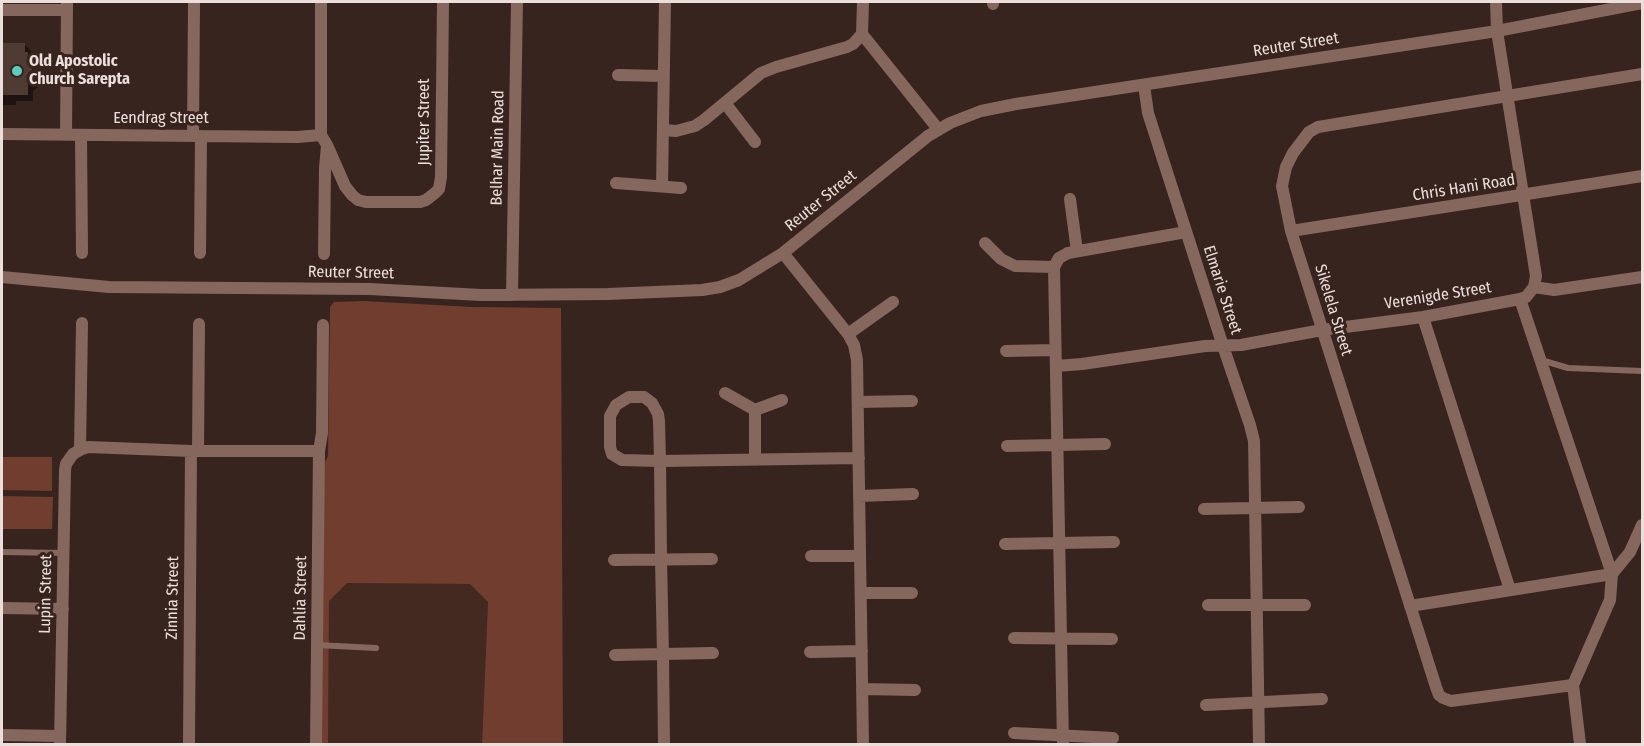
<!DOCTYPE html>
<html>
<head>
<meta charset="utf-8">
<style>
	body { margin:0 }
	#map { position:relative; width:1644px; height:746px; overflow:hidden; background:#38241e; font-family:"Fira Sans Condensed",sans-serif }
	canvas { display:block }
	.frame { position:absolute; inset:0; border:3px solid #ecdeda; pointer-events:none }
</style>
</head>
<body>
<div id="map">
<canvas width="1644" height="746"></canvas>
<div class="frame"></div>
</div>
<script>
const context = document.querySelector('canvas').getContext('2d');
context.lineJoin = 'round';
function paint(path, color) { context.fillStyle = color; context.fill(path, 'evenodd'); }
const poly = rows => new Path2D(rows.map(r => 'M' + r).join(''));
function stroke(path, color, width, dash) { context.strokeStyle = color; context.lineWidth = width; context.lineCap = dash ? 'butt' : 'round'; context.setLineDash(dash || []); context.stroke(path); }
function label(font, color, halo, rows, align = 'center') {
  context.font = font + ' "Fira Sans Condensed",sans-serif'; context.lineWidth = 6; context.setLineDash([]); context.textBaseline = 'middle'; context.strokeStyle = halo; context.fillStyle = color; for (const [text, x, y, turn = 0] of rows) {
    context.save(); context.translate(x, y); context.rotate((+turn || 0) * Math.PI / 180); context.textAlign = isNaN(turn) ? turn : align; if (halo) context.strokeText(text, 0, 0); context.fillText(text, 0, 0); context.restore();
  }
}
const built = poly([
	[347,583,470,584,488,602,482,744,328,744,329,600]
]);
const green = poly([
	[364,301,472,307,561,308,563,744,482,744,488,602,470,584,347,583,329,601,328,744,320,744,322,468,328,456,330,307,334,302],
	[2,457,52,457,52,491,2,490],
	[2,496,53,497,52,529,2,529]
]);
const shadow = poly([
	[2,44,24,44,31,51,31,57,33,60,33,71,40,81,38,87,33,91,33,101,16,101,16,105,2,105]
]);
const building = poly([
	[2,43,25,43,25,52,28,52,28,63,35,74,32,81,28,85,28,95,2,95]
]);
const service = poly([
	[1541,360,1568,368,1642,371],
	[2,552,63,553],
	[317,645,376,648]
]);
const minor = poly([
	[863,2,862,34,938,129],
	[993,2,993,4],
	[2,10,67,10],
	[1642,74,1318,127,1309,132,1293,153,1286,167,1282,186,1291,231,1436,687,1439,695,1443,698,1451,701,1573,685,1610,600,1612,574,1630,552,1642,525],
	[618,75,664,76],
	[1144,85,1148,113,1223,346,1250,425,1254,441,1259,744],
	[725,103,755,142],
	[663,130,676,131,695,126,704,120,761,73,776,67,847,47,853,44,862,34],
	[2,134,297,137,321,135],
	[66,135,67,2],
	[81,135,82,253],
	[321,135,327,145,345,186,352,195,358,200,366,202,420,202,426,200,435,193,439,189,441,177,443,2],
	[321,135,321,2],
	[193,136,194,2],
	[616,183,681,188],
	[662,186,665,2],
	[1070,199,1077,251],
	[1291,231,1642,176],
	[985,243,1001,259,1015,266,1054,267],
	[200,253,201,136],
	[783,253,848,334,854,345,857,360,863,744],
	[324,254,325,168,327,146],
	[2,277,109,287,370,289,481,295,608,294,702,290,720,287,739,280,783,253,928,136,950,123,981,111,1016,104,1497,31,1642,3],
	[1534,287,1554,290,1642,277],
	[512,295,517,2],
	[1423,317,1510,590],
	[848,334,893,302],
	[1006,351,1055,350],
	[1056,366,1082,364,1205,346,1241,345,1322,330,1423,317,1520,299,1526,297,1534,287,1536,276,1497,31,1496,2],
	[725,393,755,410,755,460],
	[858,402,912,401],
	[755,410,782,400],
	[1007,446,1105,444],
	[80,450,82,323],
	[198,451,199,324],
	[859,496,913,494],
	[1204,509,1299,507],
	[1005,544,1114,542],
	[811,556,860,556],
	[614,560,712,559],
	[861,593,912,593],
	[1208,605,1305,605],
	[1410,606,1612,574,1520,299],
	[2,608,63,609],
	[1014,638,1112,639],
	[810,652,862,651],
	[615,655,713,653],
	[1573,685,1580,744],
	[862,689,915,690],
	[1206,705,1322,699],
	[1014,733,1113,738],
	[2,735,60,736],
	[60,744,65,470,66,464,73,454,80,450,88,447,191,451,319,451],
	[189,744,191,451],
	[316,744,319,451,322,433,323,325],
	[664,744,663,654,661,559,660,461,659,421,658,414,652,403,644,397,629,397,616,405,610,416,610,447,612,454,622,460,660,461,859,458],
	[1063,744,1054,267,1059,258,1068,253,1186,232]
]);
const markers = [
	[17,71,6,"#5bcebb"]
];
const streetNames = [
	["Reuter Street",1296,45,-9],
	["Eendrag Street",161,119],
	["Jupiter Street",425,122,-90],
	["Belhar Main Road",498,148,-89],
	["Chris Hani Road",1464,188,-9],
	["Reuter Street",821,201,-39],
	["Reuter Street",351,273,1],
	["Elmarie Street",1222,290,72],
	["Verenigde Street",1438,296,-9],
	["Sikelela Street",1333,310,73],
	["Lupin Street",46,594,-89],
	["Zinnia Street",173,598,-89],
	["Dahlia Street",301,598,-89]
];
const poiNames = [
	["Old Apostolic",29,62],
	["Church Sarepta",29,80]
];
paint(built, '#442921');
paint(green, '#713d2e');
paint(shadow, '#0007');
paint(building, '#503a34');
stroke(service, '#86675e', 6);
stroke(minor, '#86675e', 12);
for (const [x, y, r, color] of markers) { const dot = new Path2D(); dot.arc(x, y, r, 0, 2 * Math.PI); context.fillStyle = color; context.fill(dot); stroke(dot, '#38241e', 2); }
label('16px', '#ecdeda', '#38241e', streetNames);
label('bold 16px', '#ecdeda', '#38241e', poiNames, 'left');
</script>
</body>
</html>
